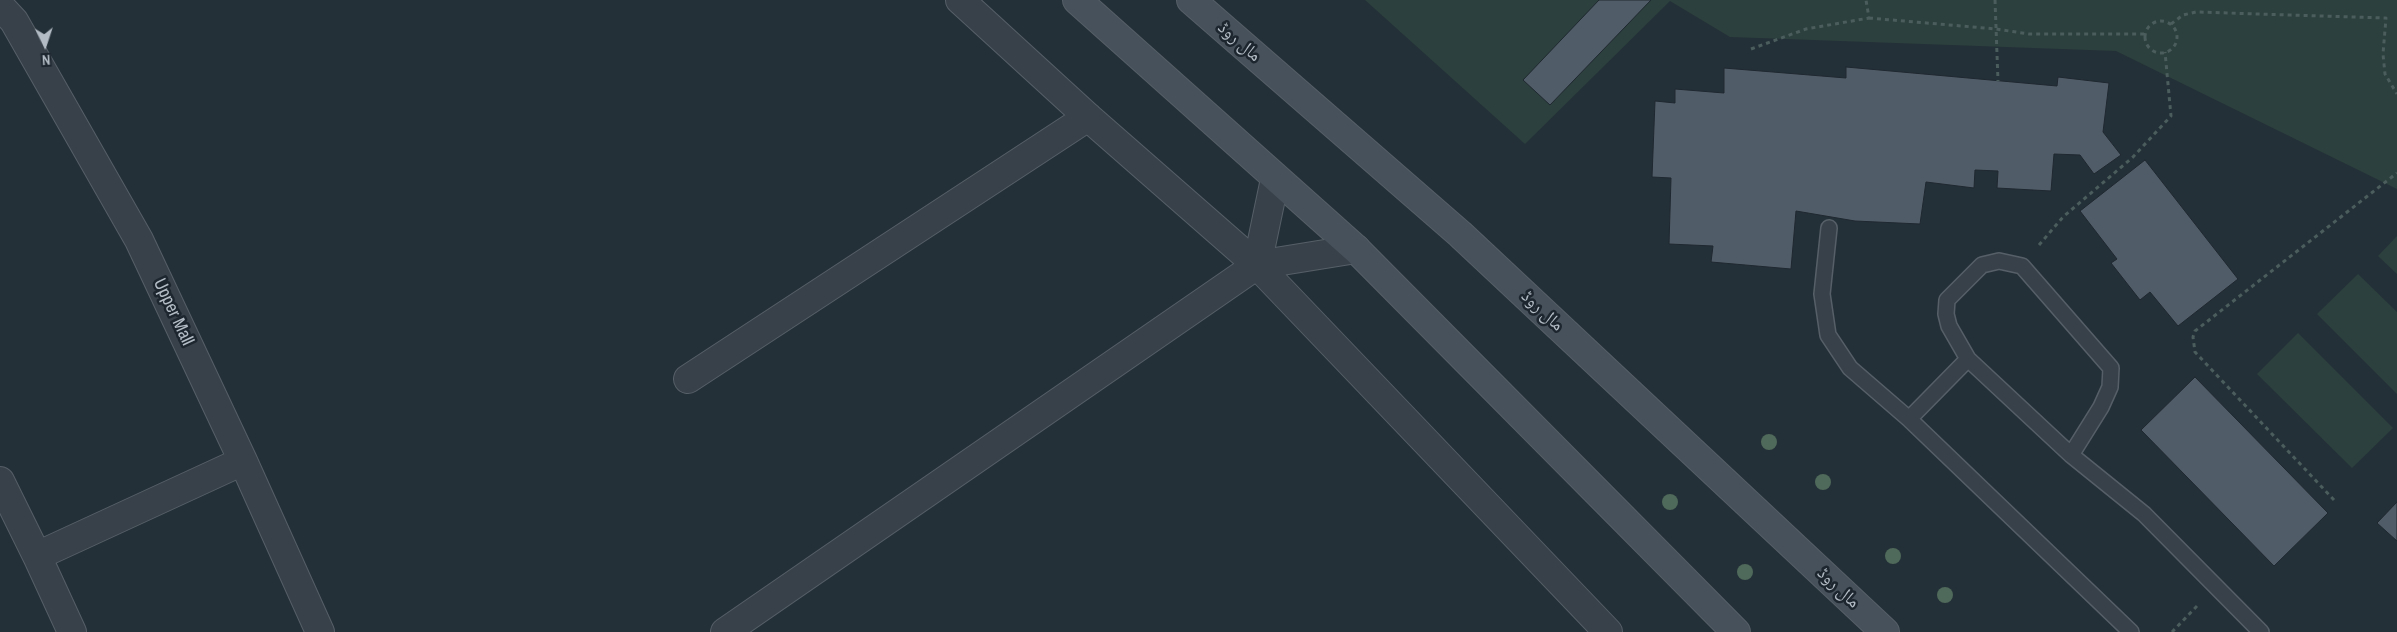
<!DOCTYPE html>
<html>
<head>
<meta charset="utf-8">
<style>
	body { margin:0 }
	#map { position:relative; width:2397px; height:632px; overflow:hidden; background:#243038; font-family:"Archivo Narrow",sans-serif }
	canvas { display:block }
	.north { position:absolute; left:20px; top:20px; width:50px; height:50px; -webkit-text-stroke:4px #1d262e; paint-order:stroke; rotate:176deg; font-size:14px; font-weight:700; line-height:20px; text-align:center; color:#b3bcc5 }
	.north::after { content:''; display:block; margin:auto; width:18px; height:22px; background:#b3bcc5; clip-path:polygon(50% 0,100% 100%,50% 72%,0 100%) }
</style>
</head>
<body>
<div id="map">
<canvas width="2397" height="632"></canvas>
<div class="north">N</div>
</div>
<script>
const context = document.querySelector('canvas').getContext('2d');
context.lineJoin = 'round';
function paint(path, color) { context.fillStyle = color; context.fill(path, 'evenodd'); }
const poly = rows => new Path2D(rows.map(r => 'M' + r).join(''));
function stroke(path, color, width, dash) { context.strokeStyle = color; context.lineWidth = width; context.lineCap = dash ? 'butt' : 'round'; context.setLineDash(dash || []); context.stroke(path); }
function label(font, color, halo, rows, align = 'center') {
  context.font = font + ' "Archivo Narrow","Noto Naskh Arabic",sans-serif'; context.lineWidth = 5; context.setLineDash([]); context.textBaseline = 'middle'; context.strokeStyle = halo; context.fillStyle = color; for (const [text, x, y, turn = 0] of rows) {
    context.save(); context.translate(x, y); context.rotate((+turn || 0) * Math.PI / 180); context.textAlign = isNaN(turn) ? turn : align; if (halo) context.strokeText(text, 0, 0); context.fillText(text, 0, 0); context.restore();
  }
}
const green = poly([
	[1365,0,2397,0,2397,189,2116,51,1730,37,1670,1,1525,144],
	[2397,236,2397,274,2378,256],
	[2358,274,2397,312,2397,394,2317,314],
	[2298,333,2393,428,2352,468,2257,374]
]);
const building = poly([
	[1599,0,1651,0,1550,105,1523,80,1599,0],
	[1846,67,2057,86,2058,77,2109,83,2103,132,2121,155,2094,174,2080,155,2054,154,2051,191,1997,188,1998,171,1975,170,1974,188,1926,182,1920,224,1855,221,1796,211,1791,269,1711,262,1713,246,1669,244,1671,178,1652,177,1655,101,1675,103,1675,89,1724,93,1724,68,1846,78,1846,67],
	[2145,160,2238,279,2178,326,2150,292,2140,300,2111,263,2117,259,2080,211,2145,160],
	[2195,377,2328,513,2274,566,2141,430,2195,377],
	[2397,502,2397,541,2377,523,2397,502]
]);
const path = poly([
	[1995,0,1998,81],
	[1869,18,1996,29,2029,34,2145,34],
	'2145 37a16 16 0 1 1 32 0a16 16 0 1 1-32 0Z',
	[2171,24,2183,15,2196,12,2386,18,2383,54,2385,74,2397,94],
	[1751,49,1806,29,1869,18,1866,0],
	[2039,245,2063,217,2133,157,2171,116,2165,52],
	[2334,500,2195,352,2193,337,2195,331,2397,173],
	[2172,632,2198,605]
]);
const lane = poly([
	[1829,228,1822,294,1828,335,1850,368,1909,419],
	[1968,359,1949,326,1946,314,1947,300,1982,265,1999,261,2022,266,2111,368,2110,387,2101,407,2071,455],
	[2131,632,1909,419,1968,359,2071,455,2144,514,2261,632]
]);
const street = poly([
	[960,0,1088,117,1257,265,1608,632],
	[0,6,14,21,139,240,243,461,320,632],
	[1257,265,1275,179],
	[688,379,1088,117],
	[0,481,37,556,243,461],
	[37,556,72,632],
	[725,632,1257,265,1356,249]
]);
const secondary = poly([
	[1077,0,1356,249,1736,632],
	[1191,0,1460,234,1885,632]
]);
const trees = [
	[1769,442],
	[1823,482],
	[1670,502],
	[1893,556],
	[1745,572],
	[1945,595]
];
const streetNames = [
	["مال روڈ",1239,42,41],
	["مال روڈ",1542,311,43],
	["Upper Mall",173,312,65],
	["مال روڈ",1838,588,43]
];
paint(green, '#2c403d');
paint(building, '#505c67');
stroke(building, '#1f2830', 1);
stroke(lane, '#565f67', 18);
stroke(street, '#565f67', 30);
stroke(secondary, '#565f67', 30);
stroke(path, '#4b5d5c', 3, [4, 4]);
stroke(lane, '#384149', 15);
stroke(street, '#384149', 28);
stroke(secondary, '#46515b', 28);
context.fillStyle = '#4f695a';
for (const [x, y] of trees) { context.beginPath(); context.arc(x, y, 8, 0, 2 * Math.PI); context.fill(); }
label('18px', '#b3bcc5', '#1d262e', streetNames);
</script>
</body>
</html>
